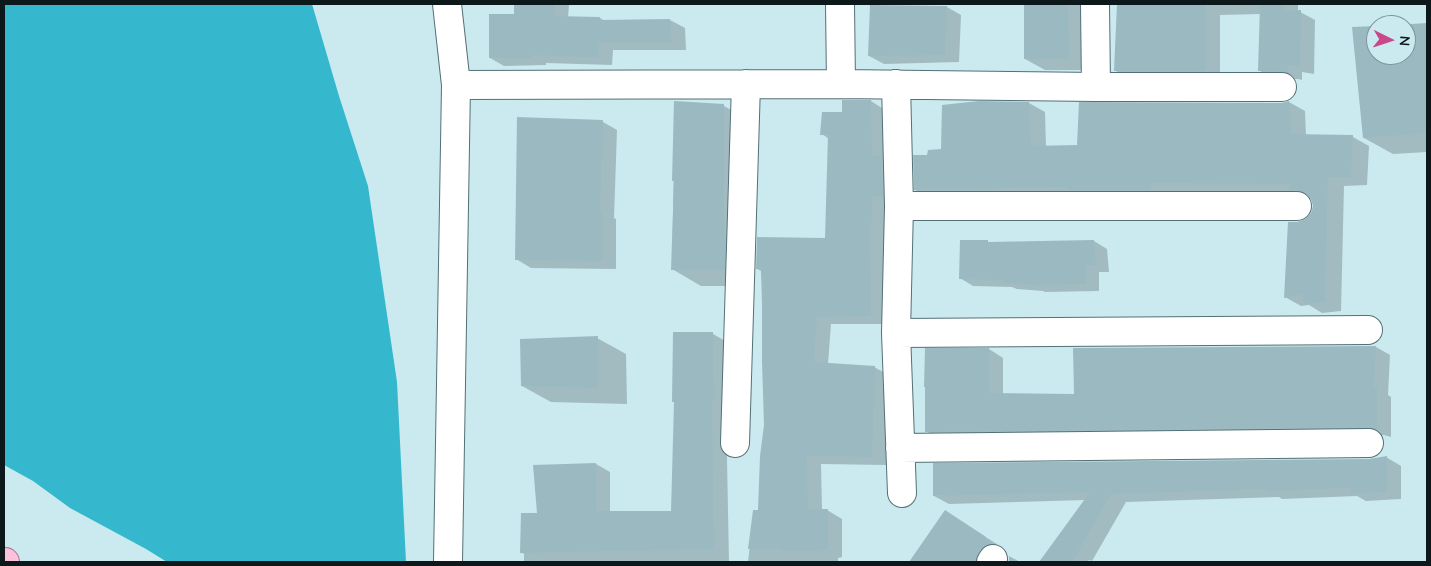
<!DOCTYPE html>
<html>
<head>
<meta charset="utf-8">
<style>
	body { margin:0 }
	#map { position:relative; width:1431px; height:566px; overflow:hidden; background:#caeaf0; font-family:Quicksand,sans-serif }
	canvas { display:block }
	.frame { position:absolute; inset:0; border:5px solid #0c181a; pointer-events:none }
	.north { position:absolute; left:1366px; top:15px; width:50px; height:50px; box-sizing:border-box; background:#caeaf0; border:1px solid #7e969a; border-radius:50%; rotate:94deg; font-size:14px; font-weight:700; line-height:20px; text-align:center; color:#0c181a }
	.north::after { content:''; display:block; margin:auto; width:18px; height:22px; background:#cb478b; clip-path:polygon(50% 0,100% 100%,50% 72%,0 100%) }
</style>
</head>
<body>
<div id="map">
<canvas width="1431" height="566"></canvas>
<div class="frame"></div>
<div class="north">N</div>
</div>
<script>
const context = document.querySelector('canvas').getContext('2d');
context.lineJoin = 'round';
function paint(path, color) { context.fillStyle = color; context.fill(path, 'evenodd'); }
const poly = rows => new Path2D(rows.map(r => 'M' + r).join(''));
function stroke(path, color, width, dash) { context.strokeStyle = color; context.lineWidth = width; context.lineCap = dash ? 'butt' : 'round'; context.setLineDash(dash || []); context.stroke(path); }
const water = poly([
	[4,4,312,4,339,96,368,186,397,382,406,562,167,562,146,549,70,508,33,481,4,465]
]);
const shadow = poly([
	[515,4,569,4,568,18,600,18,605,21,670,20,685,28,686,50,613,50,612,65,546,63,546,65,504,66,490,58,515,15],
	[1025,4,1088,4,1088,70,1045,70,1025,59],
	[1118,4,1298,4,1298,12,1300,12,1315,20,1314,74,1302,72,1302,80,1298,79,1274,79,1260,71,1261,14,1220,15,1220,79,1130,79,1116,71],
	[947,7,961,15,959,62,884,64,869,56],
	[1427,24,1427,152,1393,154,1364,138,1376,27,1376,55,1406,55,1406,26],
	[871,101,885,110,886,231,884,231,885,324,831,324,828,364,874,367,889,375,886,465,821,464,822,510,827,510,842,519,842,557,838,558,838,562,748,562,754,511,759,511,765,425,764,304,761,271,757,269,826,239,829,139,822,134,843,113],
	[675,102,724,106,753,122,753,286,701,286,672,269],
	[1289,102,1305,111,1306,136,1353,137,1369,146,1367,185,1344,186,1341,311,1322,313,1309,305,1301,306,1285,297,1298,223,1306,220,1312,214,1314,207,1312,199,1307,199,1296,193,1167,191,1167,199,932,199,915,190,929,156,943,151,1029,103,1045,112,1046,147,1079,146],
	[518,118,603,122,617,130,614,218,616,219,616,269,531,268,516,259],
	[1094,241,1107,249,1109,272,1099,272,1099,291,1045,292,1043,291,1017,289,1012,287,973,286,960,278],
	[713,334,727,342,726,408,729,562,524,562,524,554,521,552,538,514,596,464,610,472,610,512,673,512],
	[597,338,626,354,627,404,551,402,522,386],
	[1376,347,1390,355,1388,395,1391,397,1391,437,1384,435,941,440,926,431,989,349,1003,358,1003,394,1076,395],
	[1386,457,1401,466,1401,499,1366,501,1357,496,1282,499,1279,497,1126,502,1092,561,1089,560,1087,562,1040,562,1085,500,949,504,934,496,1369,460],
	[946,512,1000,546,993,562,911,562],
	[1009,556,1020,562,1009,562]
]);
const building = poly([
	[514,4,554,4,554,16,600,17,600,20,670,19,672,42,599,42,598,58,532,55,532,58,489,58,489,14,514,14],
	[1024,4,1068,4,1069,59,1024,59],
	[1117,4,1206,4,1206,71,1114,71],
	[1260,4,1284,4,1284,11,1301,10,1300,66,1288,65,1288,73,1282,71,1258,71],
	[870,5,947,6,945,55,868,56],
	[1427,23,1427,133,1363,138,1352,27,1376,26,1376,55,1406,55,1406,25,1395,25],
	[842,100,871,100,872,156,882,156,883,196,872,196,872,223,870,223,871,316,817,317,814,362,875,366,872,457,807,456,808,509,828,509,828,550,781,551,781,549,748,549,753,510,758,510,760,456,764,425,762,361,762,304,761,269,756,269,757,237,825,238,828,135,820,135,822,112,842,112],
	[674,101,724,104,724,237,726,237,725,270,671,270,674,181,672,181],
	[979,101,1029,102,1031,146,1077,145,1079,102,1282,103,1289,101,1291,134,1353,135,1351,177,1328,177,1325,302,1305,304,1302,294,1284,298,1288,222,1297,222,1305,219,1311,213,1313,206,1311,199,1305,193,1297,190,1289,190,1290,184,1151,183,1151,190,1067,190,1067,187,914,190,913,155,927,155,928,150,941,149,942,105],
	[517,117,603,120,600,210,602,210,602,261,515,260],
	[960,240,988,240,988,242,1094,240,1096,265,1086,265,1086,284,1031,285,1031,284,1003,283,1003,280,959,279],
	[673,332,713,332,714,401,712,401,714,549,520,553,521,513,537,513,533,465,596,463,596,511,671,511,674,402,672,402],
	[598,336,598,388,521,386,520,339],
	[1376,346,1374,387,1377,387,1377,429,1369,427,925,432,925,387,924,387,925,348,989,348,989,393,1074,394,1073,348],
	[1387,456,1387,492,1350,494,1350,488,1267,491,1267,489,1111,494,1072,562,1039,562,1090,492,933,496,933,463,1369,459],
	[945,510,986,537,985,539,992,544,986,545,980,550,976,562,909,562]
]);
const minor = poly([
	[447,4,456,85],
	[1095,4,1096,87],
	[841,84,1096,87,1282,87],
	[896,84,899,206,896,333,902,493],
	[899,206,1297,206],
	[896,333,1368,330],
	[735,443,746,84],
	[900,448,1369,443],
	[448,562,456,85,841,84,840,4],
	[991,562,993,559]
]);
const primary = poly([
	[4,562,5,562]
]);
paint(water, '#35b8ce');
paint(shadow, '#0003');
paint(building, '#9bb9c0');
stroke(minor, '#537076', 30);
stroke(primary, '#a76c89', 30);
stroke(minor, '#fff', 28);
stroke(primary, '#fcc2dc', 28);
</script>
</body>
</html>
